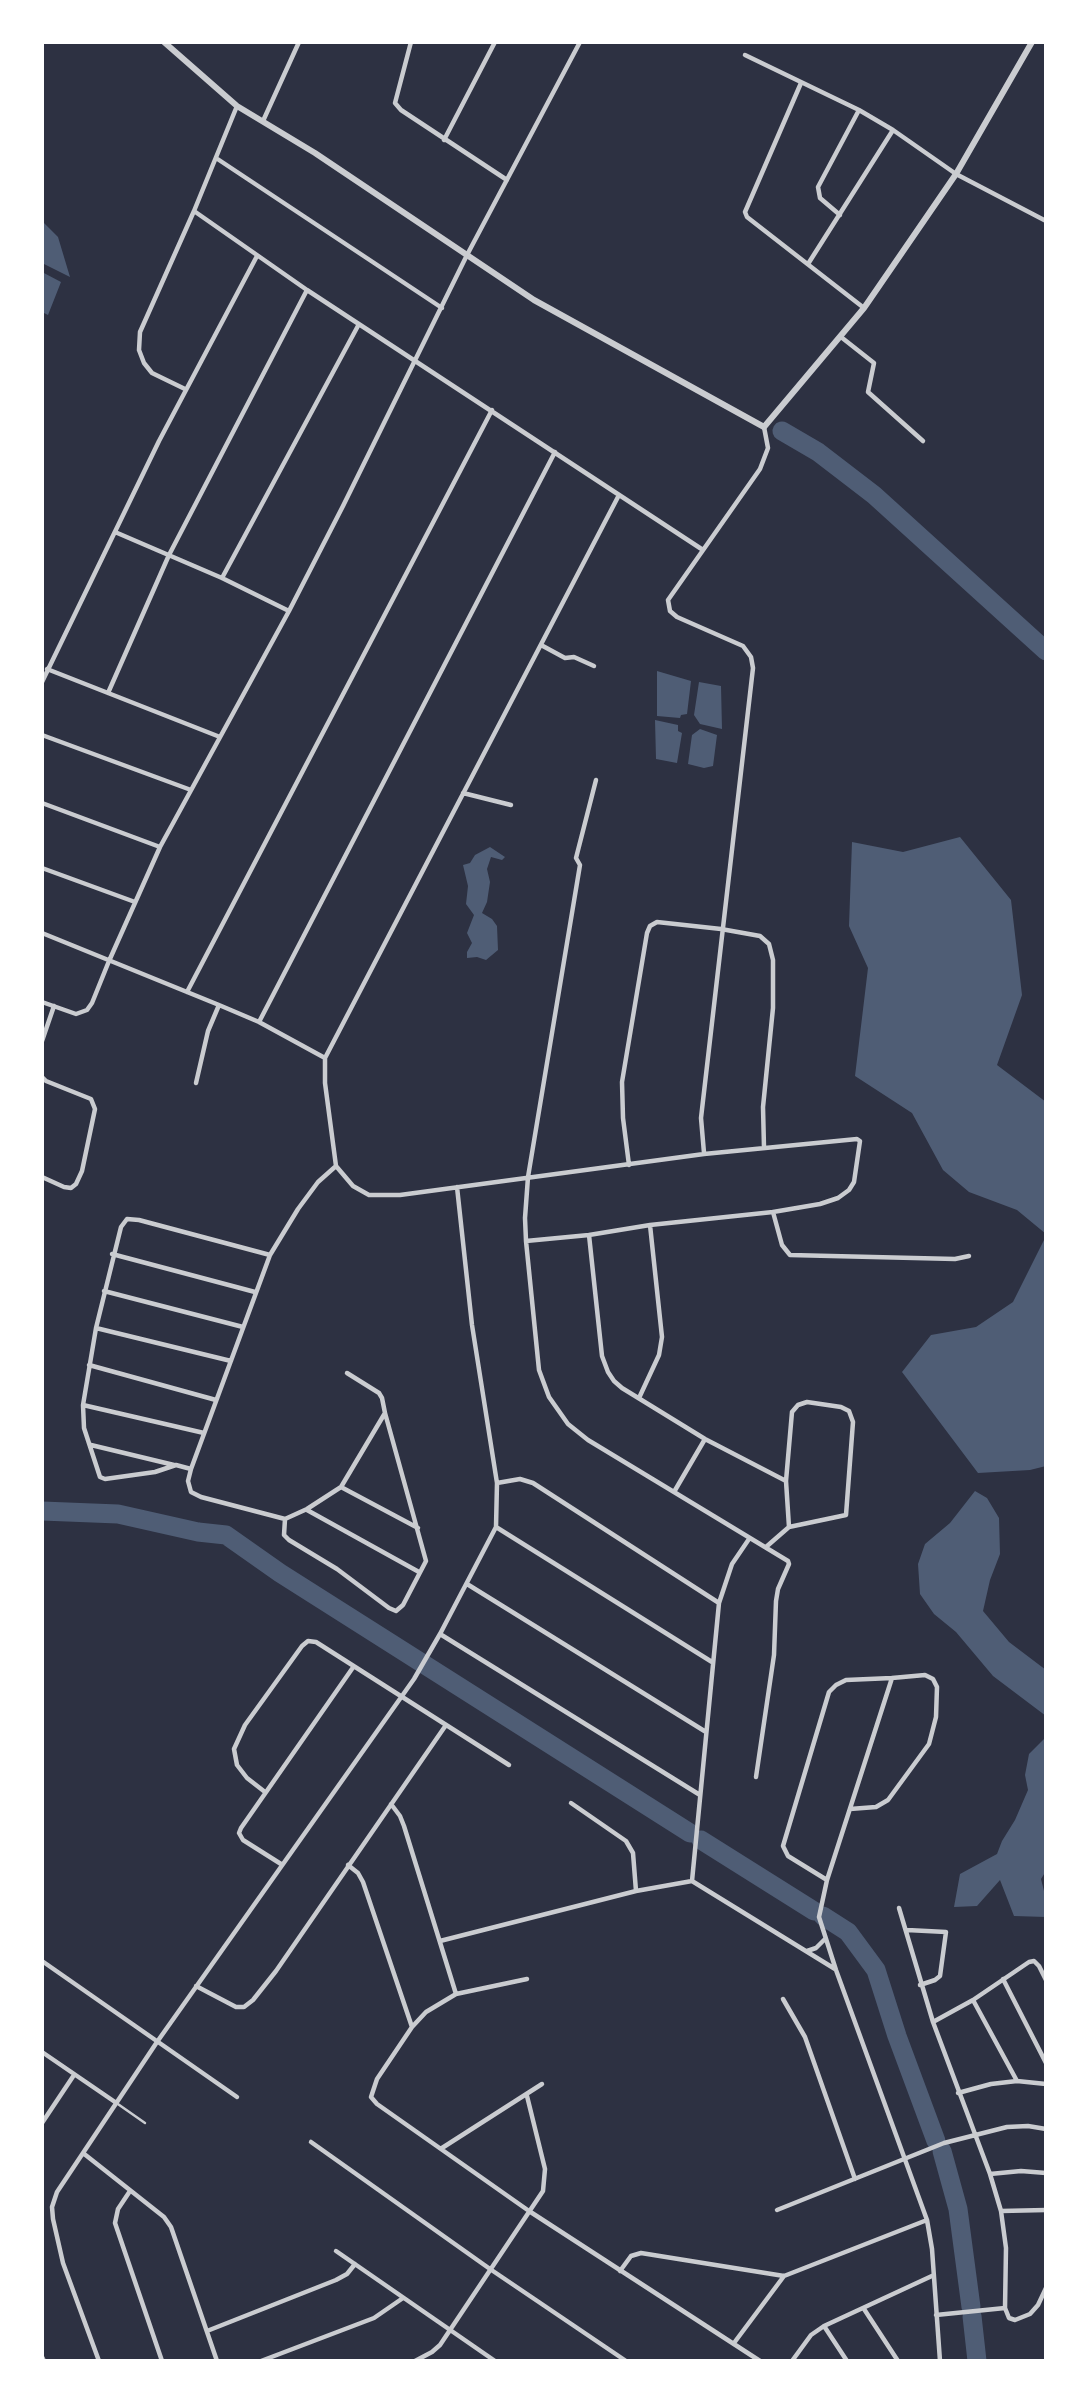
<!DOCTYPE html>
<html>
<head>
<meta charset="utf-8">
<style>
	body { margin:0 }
	#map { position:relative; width:1088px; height:2403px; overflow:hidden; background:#2d3142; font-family:Jost,sans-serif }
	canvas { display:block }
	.frame { position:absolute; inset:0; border:44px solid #fff; pointer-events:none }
</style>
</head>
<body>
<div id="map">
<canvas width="1088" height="2403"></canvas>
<div class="frame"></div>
</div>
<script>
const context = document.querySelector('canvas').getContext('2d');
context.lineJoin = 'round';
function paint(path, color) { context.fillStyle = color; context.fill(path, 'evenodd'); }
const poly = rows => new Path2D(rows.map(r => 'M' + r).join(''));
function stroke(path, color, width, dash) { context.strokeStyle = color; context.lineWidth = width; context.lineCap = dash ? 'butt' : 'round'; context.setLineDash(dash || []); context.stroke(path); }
const water = poly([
	[42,221,58,237,70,277,42,263],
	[42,272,61,282,48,315,42,312],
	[657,671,691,681,687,714,681,715,680,718,657,716],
	[699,682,721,686,722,729,700,724,694,715],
	[655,720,678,725,678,731,682,733,677,763,656,759],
	[700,729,717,735,713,766,704,768,688,764,692,735],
	[960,837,1011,900,1022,995,997,1065,1046,1102,1046,1234,1017,1210,969,1192,943,1170,912,1113,855,1076,868,968,849,926,852,842,903,852],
	[490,847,505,857,502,860,491,857,487,869,490,882,487,902,482,913,492,919,497,926,498,950,486,960,477,957,467,958,467,952,472,943,467,933,474,915,466,904,468,886,463,865,470,863,475,855],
	[1046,1236,1046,1466,1030,1470,978,1473,902,1372,931,1335,976,1327,1013,1302],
	[975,1491,987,1498,999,1518,1000,1554,990,1580,983,1611,1009,1642,1046,1670,1046,1716,993,1676,956,1632,934,1614,920,1594,918,1564,925,1544,950,1523],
	[1046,1737,1046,1871,1041,1879,1044,1891,1046,1892,1046,1917,1014,1916,1000,1880,977,1906,954,1907,960,1874,997,1854,1002,1841,1015,1820,1028,1790,1025,1775,1029,1754]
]);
const river = poly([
	[782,431,818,452,874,495,1046,651],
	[42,1511,118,1514,198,1532,226,1535,280,1573,690,1833],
	[701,1840,814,1911],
	[823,1916,848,1932,876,1970,897,2036,936,2141],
	[942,2151,958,2209,971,2307],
	[972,2316,977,2361]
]);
const service = poly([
	[115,2102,145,2123]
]);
const minor = poly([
	[411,42,395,103,401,110,507,180],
	[745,55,859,110,893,130,956,174,1046,221],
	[801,83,745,212,747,217,864,308],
	[263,121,299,42],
	[444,140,495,42],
	[216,158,442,308],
	[194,211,307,290,703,550],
	[840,215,820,198,818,187,859,110],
	[808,264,893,130],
	[841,337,874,363,868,392,923,441],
	[185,389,152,373,144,363,139,350,140,332,194,211,237,106],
	[619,495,325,1058,325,1083,336,1166,353,1186,369,1195,400,1195,704,1154,857,1139,860,1141,854,1182,849,1190,838,1198,820,1204,773,1212,650,1225],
	[115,532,222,578,289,611],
	[222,578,359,324],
	[541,645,565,658,574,657,594,666],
	[47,669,220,737],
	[42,682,159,441,257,256],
	[108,693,169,555,307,290],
	[42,735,191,790],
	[596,780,576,858,580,865,528,1177,525,1218,526,1241,539,1370,549,1397,568,1424,588,1440,788,1561,789,1564,778,1589,776,1601,774,1655,756,1777],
	[463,793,511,805],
	[42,803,160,847],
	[42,868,135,902],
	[42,933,219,1005,259,1022,325,1058],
	[187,992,492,410],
	[42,1002,76,1014,87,1010,92,1003,109,961,160,847,289,611,343,506,467,255,580,42],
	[259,1022,555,452],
	[42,1041,54,1006],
	[42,1077,46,1081,91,1099,95,1109,82,1171,76,1184,71,1188,64,1187,42,1177],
	[196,1083,208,1031,219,1005],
	[704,1153,701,1118,753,668,751,657,743,646,677,617,670,611,668,600,760,469,768,448,764,427],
	[629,1165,623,1118,622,1082,647,933,650,926,657,922,721,929,760,936,769,944,773,960,773,1008,763,1107,764,1148],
	[773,1212,782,1245,790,1255,955,1259,969,1256],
	[526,1241,589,1235],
	[112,1254,255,1292],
	[104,1291,243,1327],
	[96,1328,231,1361],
	[89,1365,216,1400],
	[347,1373,379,1393,382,1398,385,1413],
	[639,1398,659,1355,662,1337,650,1225,589,1235,602,1356,608,1372,614,1381,622,1388,705,1439,786,1481],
	[83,1405,204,1433],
	[91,1445,174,1465],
	[191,1469,176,1465,155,1472,105,1479,100,1477,84,1428,83,1405,96,1328,121,1227,127,1219,139,1220,270,1255],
	[497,1483,520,1479,533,1483,719,1603],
	[341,1487,418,1528],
	[674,1492,705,1439],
	[307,1510,419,1572],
	[285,1519,284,1535,289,1540,337,1569,389,1608,396,1611,403,1605,426,1561,385,1413,341,1487,307,1509,285,1519,201,1497,191,1492,188,1481,191,1469,270,1255,298,1209,318,1182,336,1166],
	[496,1527,712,1662],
	[766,1547,789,1527,846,1515,853,1422,849,1411,841,1407,807,1402,798,1405,792,1412,786,1481,789,1527],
	[467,1584,706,1732],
	[440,1634,700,1795],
	[265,1792,247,1778,237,1765,234,1749,245,1725,302,1646,308,1641,316,1642,509,1765],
	[571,1803,626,1841,633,1853,636,1891],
	[391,1804,400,1816,404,1826,456,1994],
	[850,1809,876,1807,888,1800,929,1744,936,1717,937,1687,933,1679,925,1675,892,1678,827,1880,819,1917,836,1970,927,2220,932,2249,940,2361],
	[281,1864,243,1840,239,1833,241,1828,354,1666],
	[348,1865,358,1873,363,1882,412,2027],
	[827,1880,788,1856,783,1846,829,1692,836,1685,846,1680,892,1678],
	[692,1881,719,1603,732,1564,749,1539],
	[692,1881,835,1969],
	[899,1908,933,2022,990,2174,1001,2211,1006,2248,1005,2308,1009,2318,1015,2320,1030,2314,1038,2305,1046,2288],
	[907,1930,946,1932,940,1976,935,1980,920,1985],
	[440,1941,636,1891,692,1881],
	[807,1951,816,1948,825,1939],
	[42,1961,237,2097],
	[527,1979,456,1994,426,2012,412,2027,377,2079,371,2097,377,2104,529,2211,760,2361],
	[1003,1979,1046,2063],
	[196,1986,236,2007,244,2007,253,2000,276,1971,446,1725],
	[783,1999,805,2037,855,2179],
	[973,2000,1029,1962,1034,1961,1039,1966,1046,1980],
	[933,2022,973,2000,1017,2081],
	[42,2052,115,2102],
	[958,2093,991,2084,1017,2081,1046,2084],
	[42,2123,74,2075],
	[311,2142,490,2269,626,2361],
	[442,2148,542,2084],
	[83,2153,164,2217,171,2227,217,2361],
	[990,2174,1021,2171,1046,2173],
	[130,2191,118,2209,115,2223,162,2361],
	[777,2210,944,2143,1007,2127,1028,2126,1046,2129],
	[1001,2211,1046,2210],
	[336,2251,495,2361],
	[620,2271,631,2256,641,2253,784,2276],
	[784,2276,927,2220],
	[864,2309,898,2361],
	[936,2315,1005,2308],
	[824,2326,847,2361],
	[207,2331,336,2280,347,2274,355,2264],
	[734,2343,784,2276],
	[42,2357,44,2361],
	[99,2361,63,2263,53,2219,52,2207,57,2192,157,2042,414,1679,440,1634,496,1527,497,1483,472,1325,457,1187],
	[261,2361,374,2318,403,2298],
	[415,2361,432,2352,440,2345,543,2191,545,2169,527,2096],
	[792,2361,811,2335,824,2326,934,2275]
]);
const tertiary = poly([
	[164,42,237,106,315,153,534,300,764,427,864,308,956,174,1032,42]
]);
paint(water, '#4f5d75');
stroke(river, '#4f5d75', 19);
stroke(service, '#caccd0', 2.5);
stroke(minor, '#caccd0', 4.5);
stroke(tertiary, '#caccd0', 6);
</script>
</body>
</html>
